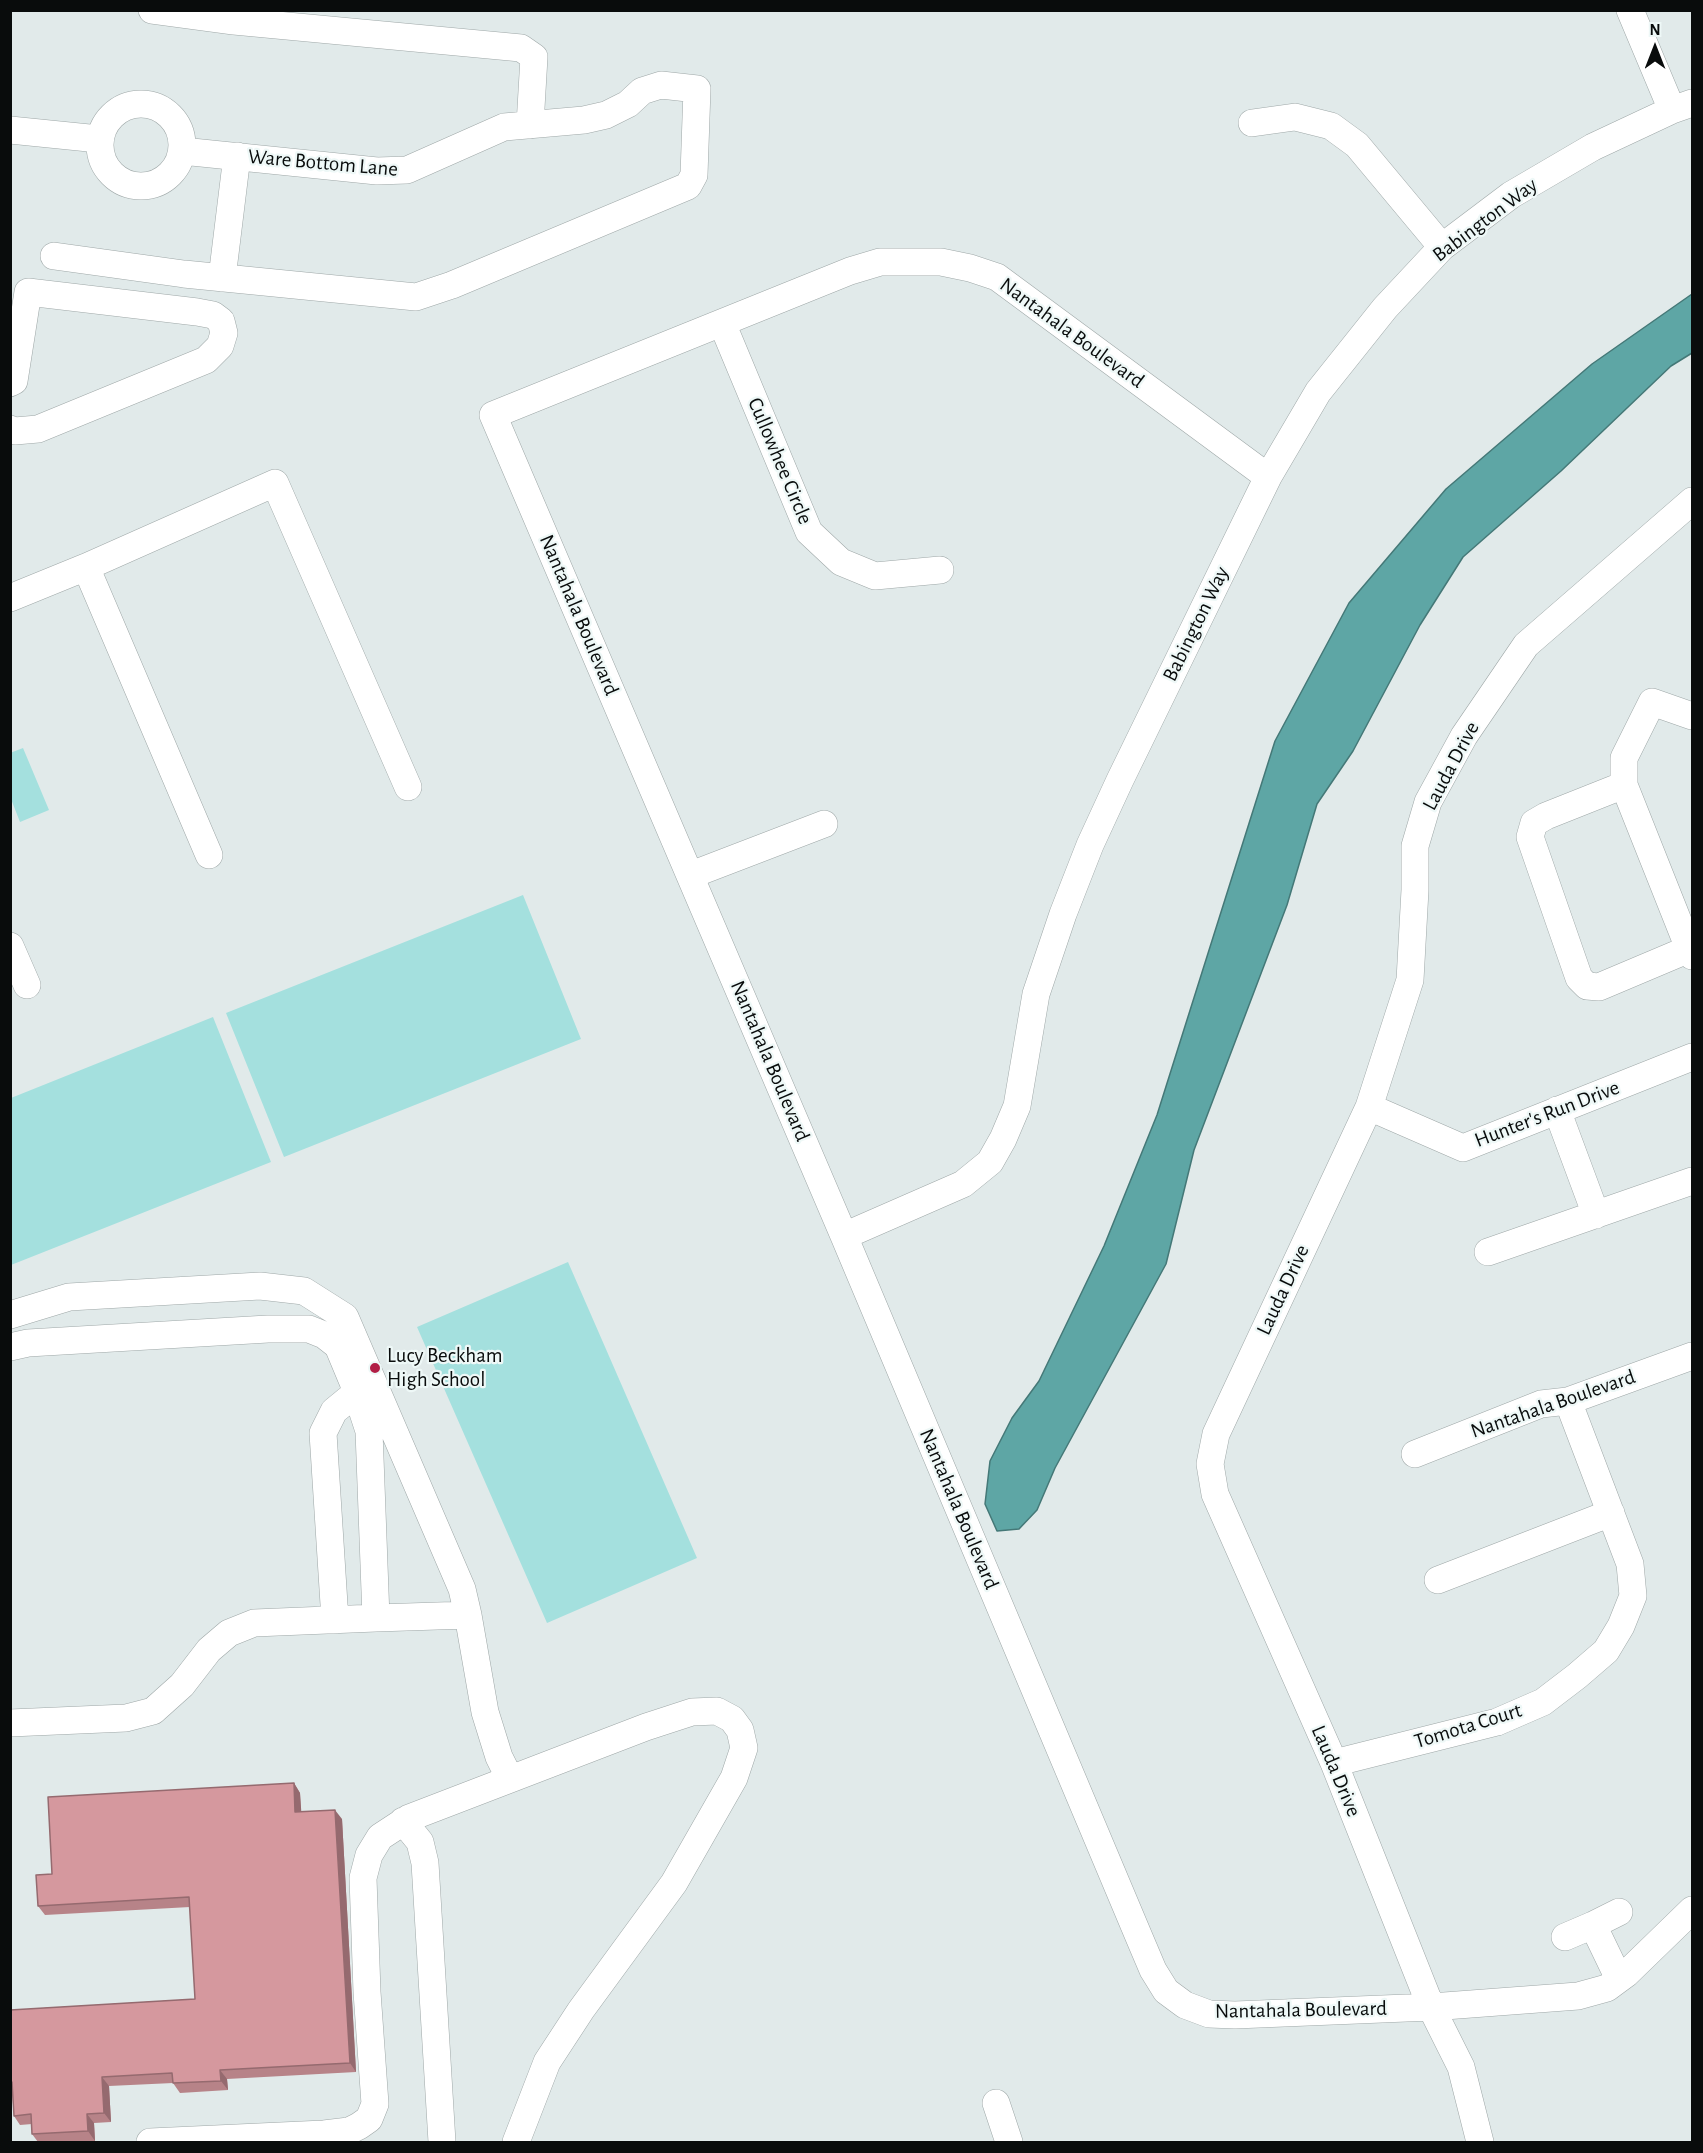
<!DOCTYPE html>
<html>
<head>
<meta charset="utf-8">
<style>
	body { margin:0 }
	#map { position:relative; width:1703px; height:2153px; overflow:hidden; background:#e1eaea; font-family:"Alegreya Sans",sans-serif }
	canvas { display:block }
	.frame { position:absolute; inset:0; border:12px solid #090c0c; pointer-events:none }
	.north { position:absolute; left:1625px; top:18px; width:60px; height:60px; -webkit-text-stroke:4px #eef8f7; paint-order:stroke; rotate:0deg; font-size:16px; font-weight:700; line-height:24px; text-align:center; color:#090c0c }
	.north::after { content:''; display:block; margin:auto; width:21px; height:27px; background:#090c0c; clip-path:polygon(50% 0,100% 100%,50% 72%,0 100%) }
</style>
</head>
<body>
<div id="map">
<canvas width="1703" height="2153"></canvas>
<div class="frame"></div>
<div class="north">N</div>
</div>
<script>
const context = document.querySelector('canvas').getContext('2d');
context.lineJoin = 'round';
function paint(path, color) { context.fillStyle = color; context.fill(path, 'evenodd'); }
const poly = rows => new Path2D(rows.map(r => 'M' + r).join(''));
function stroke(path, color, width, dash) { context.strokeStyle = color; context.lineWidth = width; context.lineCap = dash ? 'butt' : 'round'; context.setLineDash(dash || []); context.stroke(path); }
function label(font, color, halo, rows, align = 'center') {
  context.font = font + ' "Alegreya Sans",sans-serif'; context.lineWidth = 4.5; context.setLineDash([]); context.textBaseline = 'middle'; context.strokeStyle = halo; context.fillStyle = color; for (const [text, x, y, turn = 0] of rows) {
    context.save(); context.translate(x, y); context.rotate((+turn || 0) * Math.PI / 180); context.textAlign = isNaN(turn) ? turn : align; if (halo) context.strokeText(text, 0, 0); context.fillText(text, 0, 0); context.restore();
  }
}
const green = poly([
	[23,748,49,810,20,822,11,799,10,753],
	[523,895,581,1039,284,1157,226,1013],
	[213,1017,271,1162,11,1265,11,1098],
	[568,1262,697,1558,547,1623,417,1327]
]);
const water = poly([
	[1692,294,1692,353,1671,366,1561,471,1463,557,1420,625,1353,751,1317,804,1287,905,1194,1150,1166,1264,1055,1468,1037,1510,1019,1529,997,1531,985,1504,990,1461,1012,1418,1039,1381,1104,1246,1157,1115,1275,741,1349,603,1446,489,1592,364,1692,294]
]);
const minor = poly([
	[152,10,234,21,521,48,534,57,530,125],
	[1630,10,1672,110],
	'100 145a41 41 0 1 1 82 0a41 41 0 1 1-82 0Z',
	[1252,123,1295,117,1331,126,1357,145,1442,247],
	[10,130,99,139],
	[54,256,184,274,416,297,452,285,688,186,694,175,697,89,661,85,642,91,628,104,606,115,584,120,504,127,407,170,377,171,182,151],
	[222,278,237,156],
	[722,323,809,532,841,562,875,576,940,570],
	[10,383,14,381,28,292,197,312,213,315,221,321,224,333,220,346,206,360,38,429,15,431,10,429],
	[1268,477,997,277,970,268,941,262,880,262,850,271,493,415,844,1236,1139,1937,1153,1970,1166,1991,1185,2005,1209,2014,1235,2015,1431,2007,1578,1996,1607,1988,1626,1974,1692,1910],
	[86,567,209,855],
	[10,598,86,567,275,483,408,787],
	[1692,716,1652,702,1624,758,1624,785,1692,956],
	[1624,785,1546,816,1534,823,1530,837,1579,978,1587,986,1599,987,1689,949],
	[691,875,824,824],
	[10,946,27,985],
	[1369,1107,1463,1148,1692,1057],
	[1557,1110,1596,1215],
	[844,1236,963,1184,990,1162,1003,1139,1017,1106,1036,994,1063,914,1090,845,1120,780,1268,477,1318,392,1385,308,1442,247,1511,195,1593,147,1672,110,1692,103],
	[1488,1252,1692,1181],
	[10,1315,69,1297,260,1286,304,1291,345,1317,462,1589,468,1615],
	[10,1347,28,1343,268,1329,309,1329,324,1335,338,1346,353,1382,369,1431,376,1618,254,1623,229,1633,209,1650,182,1685,153,1711,126,1718,10,1723],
	[1415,1454,1541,1404,1568,1401,1692,1356],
	[1438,1580,1611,1513],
	[376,1618,468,1615,485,1712,499,1757,510,1779],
	[335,1620,323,1433,334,1411,356,1393],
	[1334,1763,1497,1722,1543,1702,1577,1676,1606,1651,1621,1626,1633,1596,1630,1564,1568,1401],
	[403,1821,420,1842,425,1863,442,2142],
	[1565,1937,1593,1925],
	[1619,1979,1593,1925,1619,1912],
	[996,2103,1009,2142],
	[150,2142,324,2134,349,2131,359,2126,369,2119,375,2104,367,1992,363,1878,369,1855,380,1837,409,1818,646,1727,692,1712,717,1711,732,1719,740,1730,744,1748,734,1778,674,1883,581,2010,547,2062,516,2142],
	[1480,2142,1461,2067,1431,2007,1334,1763,1215,1494,1210,1464,1216,1434,1369,1107,1410,980,1415,890,1415,846,1428,802,1464,736,1526,645,1692,501]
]);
const wall = poly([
	[294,1783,300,1793,301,1812,342,1819,356,2072,227,2079,228,2090,180,2093,173,2083,109,2086,111,2122,94,2123,95,2141,62,2142,38,2142,32,2134,32,2124,20,2125,14,2116,12,2092,10,2092,10,2010,195,1999,190,1907,45,1915,38,1906,52,1874]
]);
const shadedWall = poly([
	[294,1783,300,1793,302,1822,295,1812],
	[335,1810,342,1819,356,2072,350,2063],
	[220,2070,227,2079,228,2090,221,2081],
	[102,2077,109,2086,111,2122,104,2113],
	[87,2114,94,2123,95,2141,88,2131]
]);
const building = poly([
	[294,1783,295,1812,335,1810,350,2063,220,2070,221,2081,173,2083,172,2073,102,2077,104,2113,87,2114,88,2131,32,2134,31,2114,14,2116,12,2082,10,2082,10,2010,195,1999,189,1897,38,1906,36,1875,52,1874,48,1797,294,1783]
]);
const markers = [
	[375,1368,6,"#b11e46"]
];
const streetNames = [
	["Ware Bottom Lane",323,163,5],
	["Babington Way",1485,220,-37],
	["Nantahala Boulevard",1072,333,36],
	["Cullowhee Circle",780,461,67],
	["Nantahala Boulevard",579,615,67],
	["Babington Way",1196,624,-64],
	["Lauda Drive",1451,766,-62],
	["Nantahala Boulevard",770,1061,67],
	["Hunter's Run Drive",1547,1114,-21],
	["Lauda Drive",1283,1290,-65],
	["Nantahala Boulevard",1553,1404,-19],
	["Nantahala Boulevard",959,1509,67],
	["Tomota Court",1468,1726,-17],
	["Lauda Drive",1336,1771,67],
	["Nantahala Boulevard",1301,2010,-1]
];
const poiNames = [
	["Lucy Beckham",387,1356],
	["High School",387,1380]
];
paint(green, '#a4e0de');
paint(water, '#5ea6a5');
stroke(water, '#447877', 1.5);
stroke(minor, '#9ea7a7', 28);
stroke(minor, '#fff', 27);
paint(wall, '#b78388');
paint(shadedWall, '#956a6f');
paint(building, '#d5989e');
stroke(building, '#956a6f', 1.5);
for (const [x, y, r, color] of markers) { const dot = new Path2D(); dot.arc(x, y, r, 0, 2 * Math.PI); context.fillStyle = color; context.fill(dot); stroke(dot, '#eef8f7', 2); }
label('21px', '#090c0c', '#eef8f7', streetNames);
label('21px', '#090c0c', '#eef8f7', poiNames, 'left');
</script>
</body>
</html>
